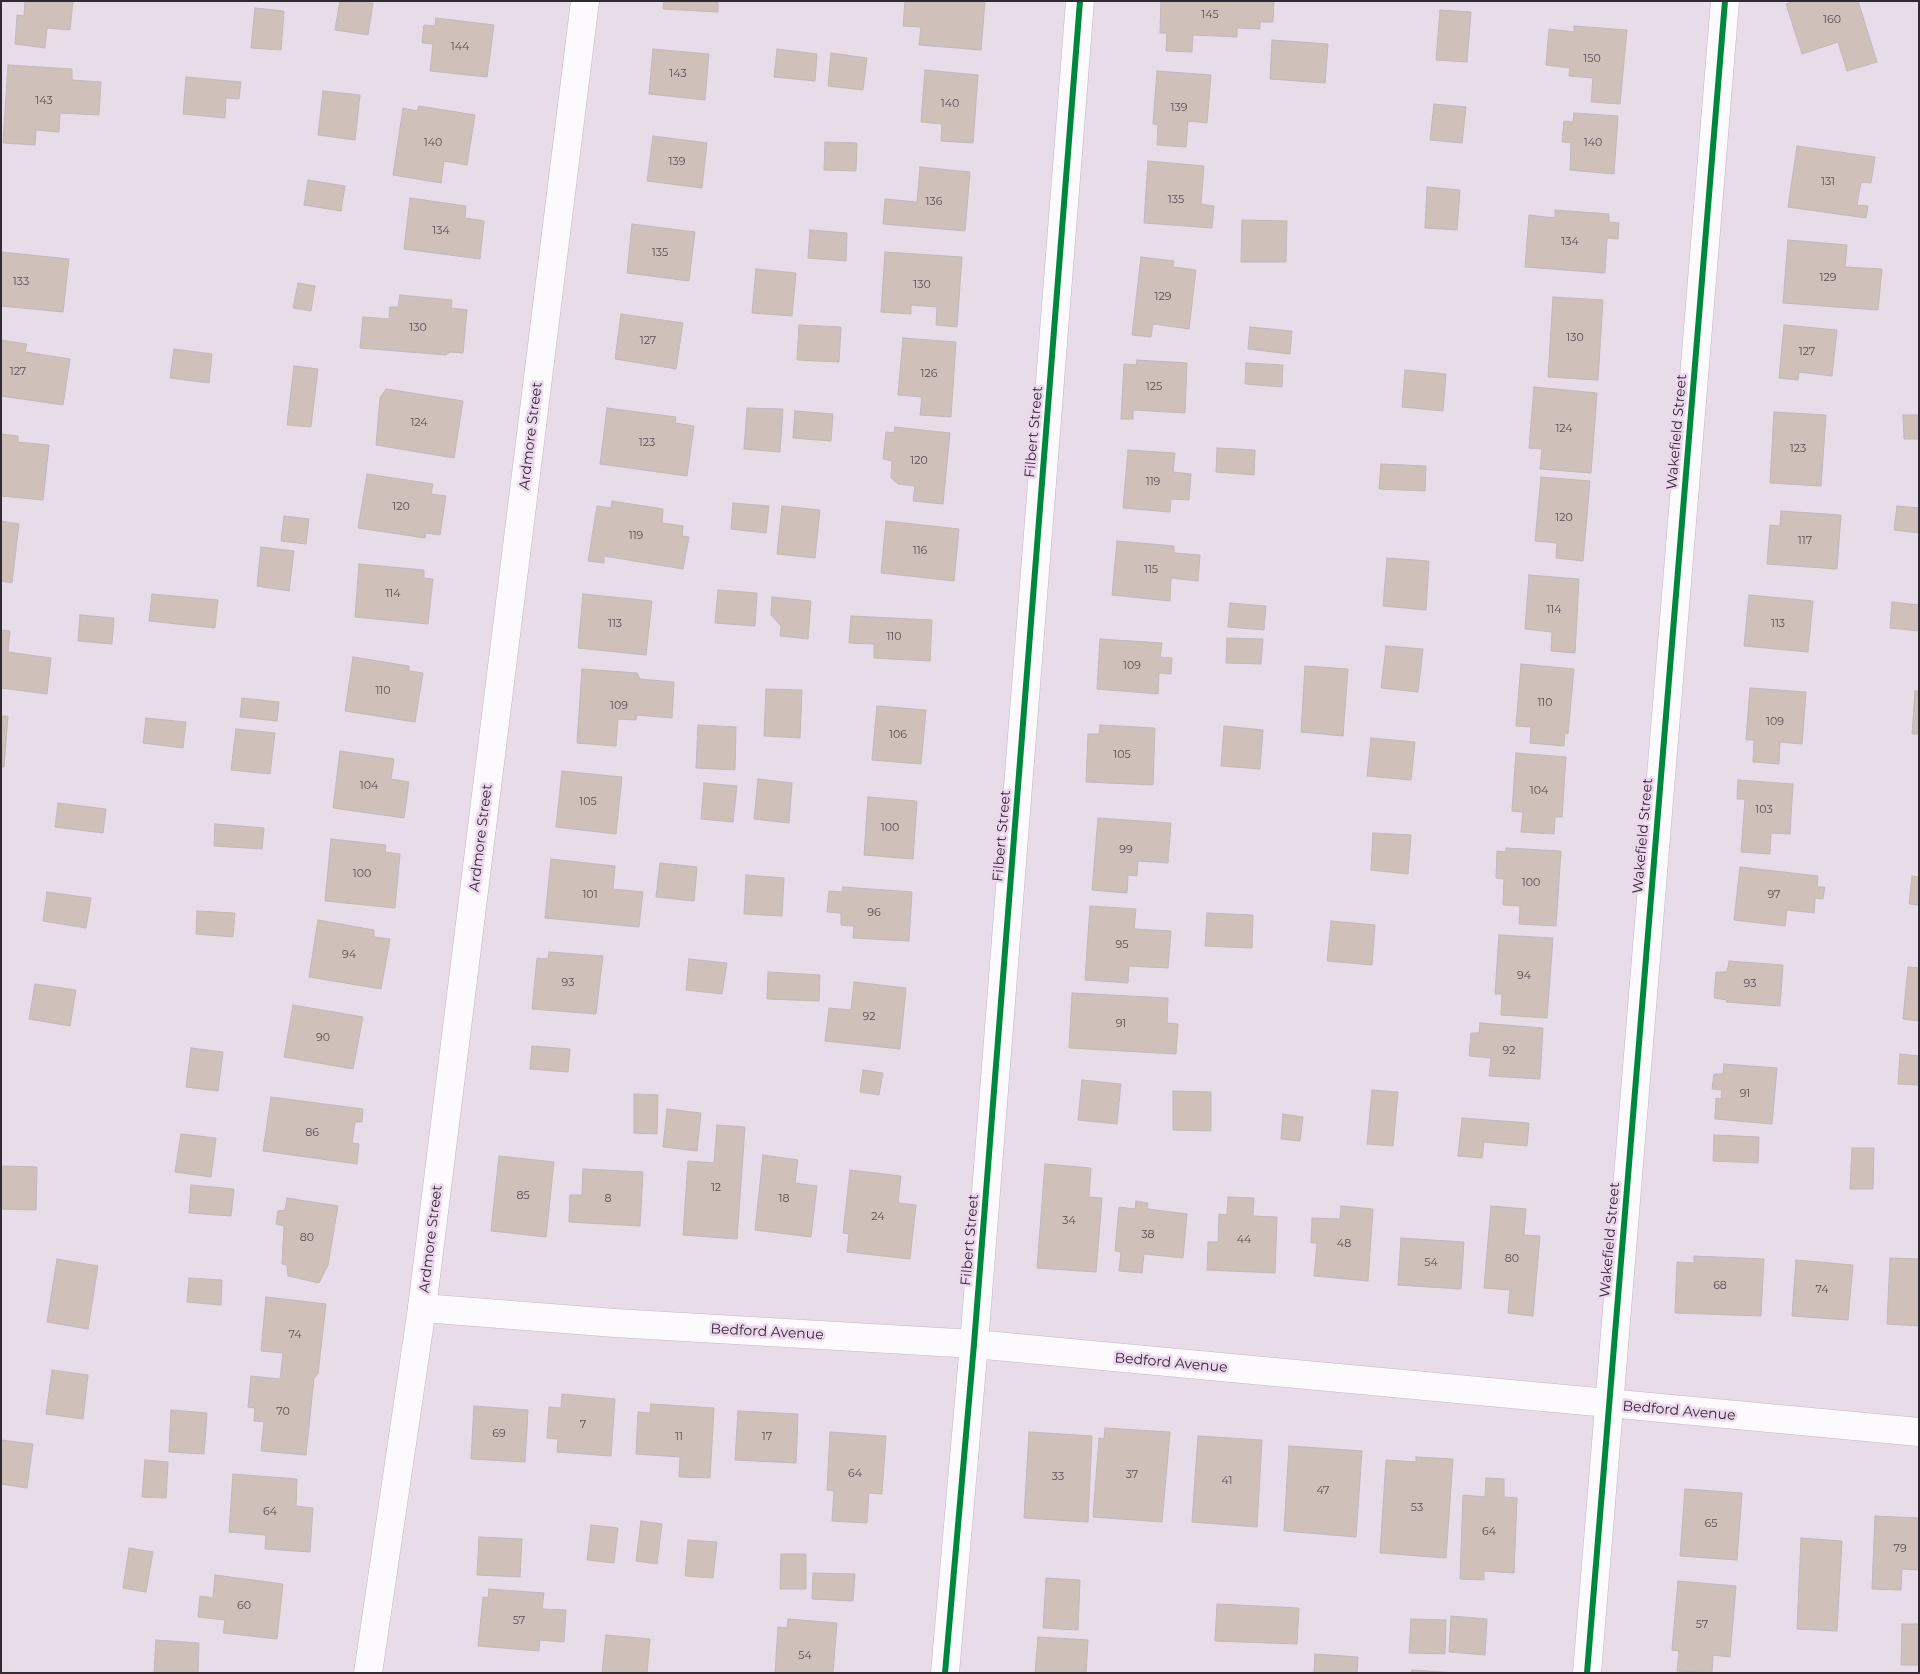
<!DOCTYPE html>
<html>
<head>
<meta charset="utf-8">
<style>
	body { margin:0 }
	#map { position:relative; width:1920px; height:1674px; overflow:hidden; background:#e8dce9; font-family:Montserrat,sans-serif }
	canvas { display:block }
	.frame { position:absolute; inset:0; border:2px solid #322a33; pointer-events:none }
</style>
</head>
<body>
<div id="map">
<canvas width="1920" height="1674"></canvas>
<div class="frame"></div>
</div>
<script>
const context = document.querySelector('canvas').getContext('2d');
context.lineJoin = 'round';
function paint(path, color) { context.fillStyle = color; context.fill(path, 'evenodd'); }
const poly = rows => new Path2D(rows.map(r => 'M' + r).join(''));
function stroke(path, color, width, dash) { context.strokeStyle = color; context.lineWidth = width; context.lineCap = dash ? 'butt' : 'round'; context.setLineDash(dash || []); context.stroke(path); }
function label(font, color, halo, rows, align = 'center') {
  context.font = font + ' Montserrat,sans-serif'; context.lineWidth = 5; context.setLineDash([]); context.textBaseline = 'middle'; context.strokeStyle = halo; context.fillStyle = color; for (const [text, x, y, turn = 0] of rows) {
    context.save(); context.translate(x, y); context.rotate((+turn || 0) * Math.PI / 180); context.textAlign = isNaN(turn) ? turn : align; if (halo) context.strokeText(text, 0, 0); context.fillText(text, 0, 0); context.restore();
  }
}
const building = poly([
	[25,1,73,1,70,30,47,28,45,48,15,44,17,15,24,16,25,1],
	[340,1,373,3,368,35,335,30,340,1],
	[664,1,718,1,718,12,663,9,664,1],
	[905,1,985,1,981,50,919,45,921,27,903,26,905,1],
	[1161,1,1274,1,1273,22,1260,22,1260,29,1237,28,1237,37,1193,35,1192,52,1166,51,1167,33,1160,33,1161,1],
	[1794,1,1858,1,1877,62,1847,71,1838,42,1802,54,1786,4,1794,1],
	[255,8,284,11,281,50,251,48,255,8],
	[1440,10,1471,12,1467,62,1436,60,1440,10],
	[436,18,494,25,487,77,430,71,433,44,422,43,424,25,435,26,436,18],
	[1574,26,1627,30,1620,104,1591,102,1593,78,1569,76,1570,68,1546,65,1549,29,1574,32,1574,26],
	[1272,40,1328,44,1325,83,1270,79,1272,40],
	[653,49,709,54,705,100,649,94,653,49],
	[777,49,817,54,815,81,774,77,777,49],
	[831,53,867,58,863,90,828,86,831,53],
	[8,65,72,69,72,80,101,82,99,115,60,113,59,132,36,130,35,145,3,143,8,65],
	[925,70,978,75,973,143,941,141,942,124,921,122,925,70],
	[1157,71,1211,75,1207,123,1188,121,1186,147,1157,145,1158,125,1153,124,1157,71],
	[186,77,241,82,239,99,226,98,225,118,183,114,186,77],
	[323,91,360,95,355,140,318,135,323,91],
	[1434,104,1466,107,1462,143,1430,140,1434,104],
	[419,106,475,115,467,165,444,161,441,183,393,175,403,108,417,111,419,106],
	[1574,113,1618,116,1614,174,1570,170,1571,143,1562,142,1564,121,1573,122,1574,113],
	[653,136,707,143,702,188,647,181,653,136],
	[825,142,857,143,856,171,824,170,825,142],
	[1797,146,1875,157,1871,183,1861,182,1857,205,1868,206,1866,218,1788,207,1797,146],
	[1148,161,1204,166,1201,204,1214,206,1212,228,1144,223,1148,161],
	[920,167,970,172,965,231,883,224,885,199,917,202,920,167],
	[308,180,345,186,341,211,304,205,308,180],
	[1427,187,1460,190,1457,230,1425,228,1427,187],
	[410,198,466,206,465,218,484,221,480,259,404,249,410,198],
	[1555,210,1609,214,1609,222,1619,223,1618,239,1607,238,1605,273,1525,267,1529,215,1555,218,1555,210],
	[1242,220,1287,221,1286,262,1241,262,1242,220],
	[632,224,695,232,689,281,627,273,632,224],
	[810,230,847,233,846,261,808,258,810,230],
	[1788,240,1847,245,1845,267,1882,269,1878,310,1783,303,1788,240],
	[1,252,69,259,63,312,1,306,1,252],
	[885,252,962,257,957,327,936,325,937,307,911,305,911,314,881,312,885,252],
	[1141,257,1174,261,1173,267,1196,270,1189,329,1153,324,1151,337,1132,335,1141,257],
	[756,269,796,273,792,316,752,313,756,269],
	[298,283,315,286,311,311,293,308,298,283],
	[400,295,452,300,451,308,467,310,463,353,450,352,446,355,360,348,363,317,389,319,390,307,398,307,400,295],
	[1553,297,1603,300,1598,380,1548,377,1553,297],
	[621,314,683,323,676,369,615,359,621,314],
	[799,325,841,327,839,362,797,360,799,325],
	[1784,325,1837,330,1832,376,1799,372,1798,380,1779,378,1784,325],
	[1250,327,1292,331,1290,354,1248,349,1250,327],
	[903,338,956,342,951,417,920,415,922,397,898,395,903,338],
	[1,340,27,344,25,352,70,359,63,405,1,396,1,340],
	[174,349,212,354,209,383,170,378,174,349],
	[1137,360,1187,363,1185,413,1133,410,1133,419,1121,419,1124,364,1136,365,1137,360],
	[1246,363,1283,365,1282,387,1245,384,1246,363],
	[294,366,318,369,311,427,287,425,294,366],
	[1405,370,1446,374,1443,411,1402,407,1405,370],
	[1534,387,1597,393,1591,473,1540,469,1542,449,1529,448,1534,387],
	[386,389,463,401,454,458,376,445,380,398,386,389],
	[607,408,676,417,675,423,694,426,687,476,600,464,607,408],
	[747,408,783,409,780,452,744,449,747,408],
	[795,411,833,414,831,441,793,438,795,411],
	[1774,412,1826,415,1821,486,1770,483,1774,412],
	[1903,415,1919,415,1919,439,1904,439,1903,415],
	[895,427,950,433,943,504,913,501,915,486,898,484,891,478,892,461,883,459,886,432,894,433,895,427],
	[1,434,18,436,18,442,49,445,43,500,1,496,1,434],
	[1217,448,1255,450,1254,475,1216,472,1217,448],
	[1128,450,1175,453,1173,472,1191,474,1189,500,1171,499,1170,512,1123,508,1128,450],
	[1381,464,1426,466,1425,491,1379,489,1381,464],
	[367,474,433,484,431,494,446,496,440,535,426,533,425,538,358,528,367,474],
	[1541,477,1590,481,1583,561,1556,558,1557,543,1535,541,1541,477],
	[612,501,663,509,662,523,683,526,682,536,689,537,683,569,604,556,604,563,588,561,597,506,611,508,612,501],
	[733,503,769,506,766,533,731,529,733,503],
	[782,506,820,510,815,558,777,554,782,506],
	[1897,506,1919,508,1919,533,1894,530,1897,506],
	[1781,511,1841,515,1837,569,1767,564,1770,525,1780,526,1781,511],
	[284,516,309,519,306,544,281,541,284,516],
	[1,521,19,524,12,583,1,581,1,521],
	[886,521,959,529,954,581,881,573,886,521],
	[1117,541,1174,546,1174,553,1200,555,1198,581,1171,578,1170,601,1112,595,1117,541],
	[261,547,294,551,289,591,257,586,261,547],
	[1387,558,1429,561,1426,610,1383,606,1387,558],
	[359,564,424,570,424,578,433,579,428,624,355,617,359,564],
	[1529,575,1579,579,1575,653,1551,651,1552,632,1525,629,1529,575],
	[718,590,757,593,755,626,715,623,718,590],
	[152,594,218,600,215,628,149,621,152,594],
	[583,594,652,601,646,655,578,648,583,594],
	[1749,595,1813,601,1808,652,1744,646,1749,595],
	[772,597,811,601,808,639,780,636,781,626,771,615,772,597],
	[1892,602,1919,605,1919,631,1890,628,1892,602],
	[1230,603,1266,606,1264,630,1228,627,1230,603],
	[80,615,114,618,112,644,78,641,80,615],
	[851,616,932,620,930,661,874,658,874,644,849,643,851,616],
	[1,630,10,631,8,652,51,658,47,694,1,688,1,630],
	[1227,638,1263,639,1261,664,1226,663,1227,638],
	[1100,639,1162,643,1160,657,1172,658,1171,674,1159,673,1158,694,1097,689,1100,639],
	[1386,646,1423,649,1418,692,1381,688,1386,646],
	[353,657,409,666,409,671,423,673,415,722,345,711,353,657],
	[1521,664,1574,669,1568,734,1565,733,1564,746,1530,743,1531,727,1516,726,1521,664],
	[1305,666,1348,669,1343,736,1301,732,1305,666],
	[582,669,637,673,640,679,674,682,672,718,637,715,636,720,618,719,616,746,577,743,582,669],
	[1750,688,1806,692,1802,744,1780,742,1779,764,1753,762,1754,740,1746,740,1750,688],
	[766,689,802,690,800,738,764,736,766,689],
	[1915,691,1919,691,1919,734,1912,734,1915,691],
	[242,698,279,702,277,721,240,717,242,698],
	[877,706,926,710,921,764,872,760,877,706],
	[1,716,8,716,4,767,1,767,1,716],
	[146,718,186,722,183,748,143,743,146,718],
	[698,725,736,727,735,770,696,768,698,725],
	[1100,725,1155,728,1153,785,1086,782,1088,734,1099,734,1100,725],
	[1224,726,1263,730,1260,769,1221,766,1224,726],
	[236,729,275,733,270,774,231,770,236,729],
	[1371,738,1415,742,1411,780,1367,776,1371,738],
	[340,751,394,759,391,779,409,782,404,818,333,808,340,751],
	[1516,753,1566,757,1562,817,1555,817,1554,834,1521,832,1523,812,1512,811,1516,753],
	[562,771,622,777,616,834,556,827,562,771],
	[758,779,792,783,789,823,754,819,758,779],
	[1738,780,1793,784,1790,834,1771,833,1770,854,1741,852,1745,799,1737,799,1738,780],
	[704,783,737,786,733,822,701,819,704,783],
	[868,797,917,801,913,859,864,855,868,797],
	[58,803,106,809,103,833,55,827,58,803],
	[1098,818,1171,823,1168,863,1138,861,1137,876,1128,875,1127,893,1092,890,1098,818],
	[215,824,264,828,262,849,214,846,215,824],
	[1373,833,1411,835,1408,874,1371,870,1373,833],
	[331,839,386,845,385,852,400,854,395,908,325,901,331,839],
	[1506,848,1561,851,1556,926,1519,924,1520,906,1503,905,1504,879,1496,878,1497,851,1506,852,1506,848],
	[551,859,615,866,613,889,643,892,639,927,545,918,551,859],
	[660,863,697,867,694,901,656,897,660,863],
	[1740,867,1818,876,1817,887,1825,887,1823,899,1815,898,1814,913,1787,910,1785,926,1734,920,1740,867],
	[746,875,784,878,782,916,744,914,746,875],
	[1912,876,1919,877,1919,905,1909,904,1912,876],
	[843,887,912,892,909,941,853,938,854,926,841,925,841,913,827,912,829,891,842,892,843,887],
	[47,892,91,898,86,928,43,921,47,892],
	[1090,906,1136,909,1134,929,1171,931,1168,968,1129,966,1128,983,1085,980,1090,906],
	[197,911,235,913,233,937,196,934,197,911],
	[1207,913,1253,915,1252,948,1205,946,1207,913],
	[318,920,374,930,374,937,390,939,381,989,309,977,318,920],
	[1331,921,1375,925,1372,965,1327,961,1331,921],
	[1499,935,1553,938,1547,1018,1501,1015,1502,994,1495,994,1499,935],
	[549,952,603,956,596,1014,532,1009,537,958,548,959,549,952],
	[689,959,727,963,722,994,686,990,689,959],
	[1729,961,1783,965,1780,1006,1726,1002,1727,1000,1714,998,1716,972,1727,972,1729,961],
	[1908,967,1919,968,1919,1021,1903,1019,1908,967],
	[768,972,820,975,819,1001,767,999,768,972],
	[854,982,906,988,900,1049,825,1041,829,1008,851,1010,854,982],
	[35,984,76,990,70,1026,29,1019,35,984],
	[1072,993,1168,998,1167,1023,1178,1024,1176,1054,1069,1048,1072,993],
	[293,1005,363,1017,353,1069,284,1057,293,1005],
	[1480,1023,1543,1028,1540,1079,1489,1076,1491,1058,1469,1056,1471,1033,1479,1033,1480,1023],
	[532,1046,570,1049,568,1072,530,1069,532,1046],
	[191,1048,223,1052,218,1091,186,1087,191,1048],
	[1900,1054,1919,1056,1919,1085,1898,1084,1900,1054],
	[1724,1064,1777,1068,1772,1124,1715,1119,1716,1098,1721,1099,1722,1090,1712,1089,1714,1074,1723,1074,1724,1064],
	[863,1070,883,1073,879,1095,860,1092,863,1070],
	[1082,1080,1121,1084,1117,1124,1078,1120,1082,1080],
	[1372,1090,1398,1092,1393,1146,1367,1144,1372,1090],
	[1173,1091,1211,1092,1211,1131,1173,1130,1173,1091],
	[634,1094,658,1095,657,1134,634,1133,634,1094],
	[271,1097,363,1109,362,1122,355,1122,352,1143,359,1144,357,1164,263,1151,271,1097],
	[667,1109,701,1113,697,1151,663,1147,667,1109],
	[1283,1114,1303,1117,1300,1141,1281,1139,1283,1114],
	[1462,1118,1529,1123,1527,1146,1484,1142,1482,1158,1458,1156,1462,1118],
	[717,1125,745,1127,737,1239,683,1235,688,1161,714,1163,717,1125],
	[181,1134,216,1138,211,1177,175,1172,181,1134],
	[1714,1135,1759,1137,1758,1163,1713,1161,1714,1135],
	[1852,1148,1874,1148,1873,1189,1850,1189,1852,1148],
	[763,1155,798,1160,795,1183,817,1186,811,1237,755,1230,763,1155],
	[499,1156,554,1162,546,1237,491,1231,499,1156],
	[1045,1164,1091,1168,1089,1197,1102,1198,1096,1272,1037,1268,1045,1164],
	[1,1166,37,1167,36,1210,1,1209,1,1166],
	[583,1169,643,1172,640,1226,569,1222,570,1195,582,1195,583,1169],
	[850,1170,901,1176,898,1203,916,1205,910,1259,847,1252,849,1234,843,1233,850,1170],
	[191,1185,234,1189,231,1216,189,1213,191,1185],
	[1228,1197,1254,1198,1253,1216,1277,1217,1275,1273,1207,1270,1208,1242,1218,1242,1219,1214,1227,1215,1228,1197],
	[287,1198,338,1206,328,1265,319,1283,288,1276,287,1265,282,1264,284,1226,276,1224,278,1211,285,1210,287,1198],
	[1136,1201,1148,1203,1147,1209,1187,1214,1183,1258,1144,1254,1142,1273,1119,1271,1121,1252,1115,1251,1119,1207,1135,1209,1136,1201],
	[1341,1206,1373,1209,1368,1281,1314,1276,1317,1243,1311,1243,1312,1218,1340,1219,1341,1206],
	[1491,1206,1526,1209,1524,1235,1540,1236,1533,1316,1508,1313,1510,1290,1484,1288,1491,1206],
	[1401,1238,1464,1242,1461,1289,1398,1285,1401,1238],
	[1694,1256,1764,1259,1761,1316,1675,1313,1677,1262,1694,1263,1694,1256],
	[1890,1258,1919,1259,1919,1326,1887,1324,1890,1258],
	[57,1259,98,1266,88,1329,47,1322,57,1259],
	[1796,1260,1853,1265,1848,1320,1792,1316,1796,1260],
	[189,1278,222,1280,221,1305,187,1302,189,1278],
	[266,1297,326,1304,318,1374,314,1378,306,1455,261,1451,264,1422,254,1421,255,1408,248,1407,251,1376,280,1379,283,1353,261,1351,266,1297],
	[52,1370,88,1375,83,1419,46,1414,52,1370],
	[562,1394,615,1399,611,1456,557,1452,558,1439,547,1438,549,1407,561,1408,562,1394],
	[651,1404,714,1408,710,1478,679,1477,680,1457,636,1454,638,1412,650,1413,651,1404],
	[474,1406,528,1410,525,1462,471,1459,474,1406],
	[171,1410,207,1413,204,1454,169,1452,171,1410],
	[738,1411,798,1414,796,1463,735,1460,738,1411],
	[1105,1428,1170,1432,1162,1522,1093,1517,1099,1438,1104,1439,1105,1428],
	[830,1432,886,1436,882,1494,869,1493,867,1523,832,1521,834,1491,827,1490,830,1432],
	[1029,1432,1092,1436,1088,1522,1024,1518,1029,1432],
	[1198,1436,1262,1440,1257,1527,1192,1522,1198,1436],
	[1,1440,33,1444,27,1488,1,1484,1,1440],
	[1289,1446,1362,1451,1356,1537,1284,1531,1289,1446],
	[1416,1457,1453,1459,1446,1558,1380,1553,1386,1460,1416,1462,1416,1457],
	[145,1460,168,1462,166,1498,142,1497,145,1460],
	[233,1474,297,1479,296,1506,313,1508,310,1552,265,1549,266,1535,229,1532,233,1474],
	[1486,1478,1504,1479,1504,1497,1517,1498,1514,1573,1484,1571,1484,1580,1460,1579,1463,1495,1485,1497,1486,1478],
	[1685,1489,1742,1493,1737,1560,1680,1556,1685,1489],
	[1875,1516,1919,1518,1919,1570,1902,1569,1901,1590,1872,1589,1875,1516],
	[641,1521,662,1524,657,1564,636,1561,641,1521],
	[591,1525,618,1528,614,1563,587,1560,591,1525],
	[479,1537,522,1539,520,1577,477,1575,479,1537],
	[1801,1538,1842,1541,1837,1631,1797,1629,1801,1538],
	[688,1540,717,1542,713,1578,685,1576,688,1540],
	[129,1548,153,1552,146,1592,123,1588,129,1548],
	[781,1554,806,1554,806,1589,780,1589,781,1554],
	[813,1573,855,1574,853,1601,812,1599,813,1573],
	[215,1575,283,1584,277,1639,223,1633,225,1620,198,1617,200,1596,213,1598,215,1575],
	[1046,1578,1080,1580,1078,1630,1043,1628,1046,1578],
	[1678,1581,1736,1586,1730,1657,1713,1655,1712,1673,1677,1671,1679,1651,1672,1650,1678,1581],
	[489,1589,544,1593,542,1609,566,1610,564,1642,540,1640,539,1651,478,1646,483,1597,488,1598,489,1589],
	[1217,1604,1299,1608,1297,1644,1215,1641,1217,1604],
	[1451,1616,1487,1619,1485,1655,1449,1652,1451,1616],
	[788,1619,837,1623,833,1673,775,1673,778,1627,787,1628,788,1619],
	[1411,1619,1446,1620,1445,1654,1409,1653,1411,1619],
	[1902,1624,1919,1624,1919,1665,1901,1665,1902,1624],
	[606,1635,650,1639,647,1673,602,1673,606,1635],
	[1038,1637,1088,1640,1086,1673,1035,1673,1038,1637],
	[156,1640,199,1643,198,1673,154,1673,156,1640],
	[1315,1654,1358,1657,1357,1673,1314,1673,1315,1654],
	[1412,1670,1457,1673,1411,1673,1412,1670]
]);
const minor = poly([
	[422,1308,615,1323,974,1344,1919,1432],
	[945,1673,974,1344,1080,1],
	[1587,1673,1725,1]
]);
const major = poly([
	[368,1673,422,1308,585,1]
]);
const cycleway = poly([
	[945,1673,974,1344,1080,1],
	[1587,1673,1725,1]
]);
const numberNames = [
	["145",1210,15],
	["160",1832,20],
	["144",460,47],
	["150",1592,59],
	["143",678,74],
	["143",44,101],
	["140",950,104],
	["139",1179,108],
	["140",433,143],
	["140",1593,143],
	["139",677,162],
	["131",1828,182],
	["135",1176,200],
	["136",934,202],
	["134",441,231],
	["134",1570,242],
	["135",660,253],
	["129",1828,278],
	["133",21,282],
	["130",922,285],
	["129",1163,297],
	["130",418,328],
	["130",1575,338],
	["127",648,341],
	["127",1807,352],
	["127",18,372],
	["126",929,374],
	["125",1154,387],
	["124",419,423],
	["124",1564,429],
	["123",647,443],
	["123",1798,449],
	["120",919,461],
	["119",1153,482],
	["120",401,507],
	["120",1564,518],
	["119",636,536],
	["117",1805,541],
	["116",920,551],
	["115",1151,570],
	["114",393,594],
	["114",1554,610],
	["113",615,624],
	["113",1778,624],
	["110",894,637],
	["109",1132,666],
	["110",383,691],
	["110",1545,703],
	["109",619,706],
	["109",1775,722],
	["106",898,735],
	["105",1122,755],
	["104",369,786],
	["104",1539,791],
	["105",588,802],
	["103",1764,810],
	["100",890,828],
	["99",1126,850],
	["100",362,874],
	["100",1531,883],
	["101",590,895],
	["97",1774,895],
	["96",874,913],
	["95",1122,945],
	["94",349,955],
	["94",1524,976],
	["93",568,983],
	["93",1750,984],
	["92",869,1017],
	["91",1121,1024],
	["90",323,1038],
	["92",1509,1051],
	["91",1745,1094],
	["86",312,1133],
	["12",716,1188],
	["85",523,1196],
	["8",608,1199],
	["18",784,1199],
	["24",878,1217],
	["34",1069,1221],
	["38",1148,1235],
	["80",307,1238],
	["44",1244,1240],
	["48",1344,1244],
	["80",1512,1259],
	["54",1431,1263],
	["68",1720,1286],
	["74",1822,1290],
	["74",295,1335],
	["70",283,1412],
	["7",583,1425],
	["69",499,1434],
	["11",679,1437],
	["17",767,1437],
	["64",855,1474],
	["37",1132,1475],
	["33",1058,1477],
	["41",1227,1481],
	["47",1323,1491],
	["53",1417,1508],
	["64",270,1512],
	["65",1711,1524],
	["64",1489,1532],
	["79",1900,1549],
	["60",244,1606],
	["57",519,1621],
	["57",1702,1625],
	["54",805,1656]
];
const streetNames = [
	["Filbert Street",1034,432,-85],
	["Wakefield Street",1677,432,-85],
	["Ardmore Street",531,436,-83],
	["Filbert Street",1002,836,-85],
	["Wakefield Street",1643,836,-85],
	["Ardmore Street",481,838,-83],
	["Ardmore Street",431,1239,-83],
	["Filbert Street",970,1240,-85],
	["Wakefield Street",1610,1240,-85],
	["Bedford Avenue",767,1332,3],
	["Bedford Avenue",1171,1363,5],
	["Bedford Avenue",1679,1411,5]
];
paint(building, '#cfc0b9');
stroke(building, '#c1b8b9', 1);
stroke(minor, '#c0b7c1', 29);
stroke(major, '#c0b7c1', 29);
stroke(minor, '#fcfafc', 28);
stroke(major, '#fcfafc', 28);
stroke(cycleway, '#00873e', 6);
label('11px', '#595054', null, numberNames);
label('14px', '#322a33', '#ecd7ee', streetNames);
</script>
</body>
</html>
